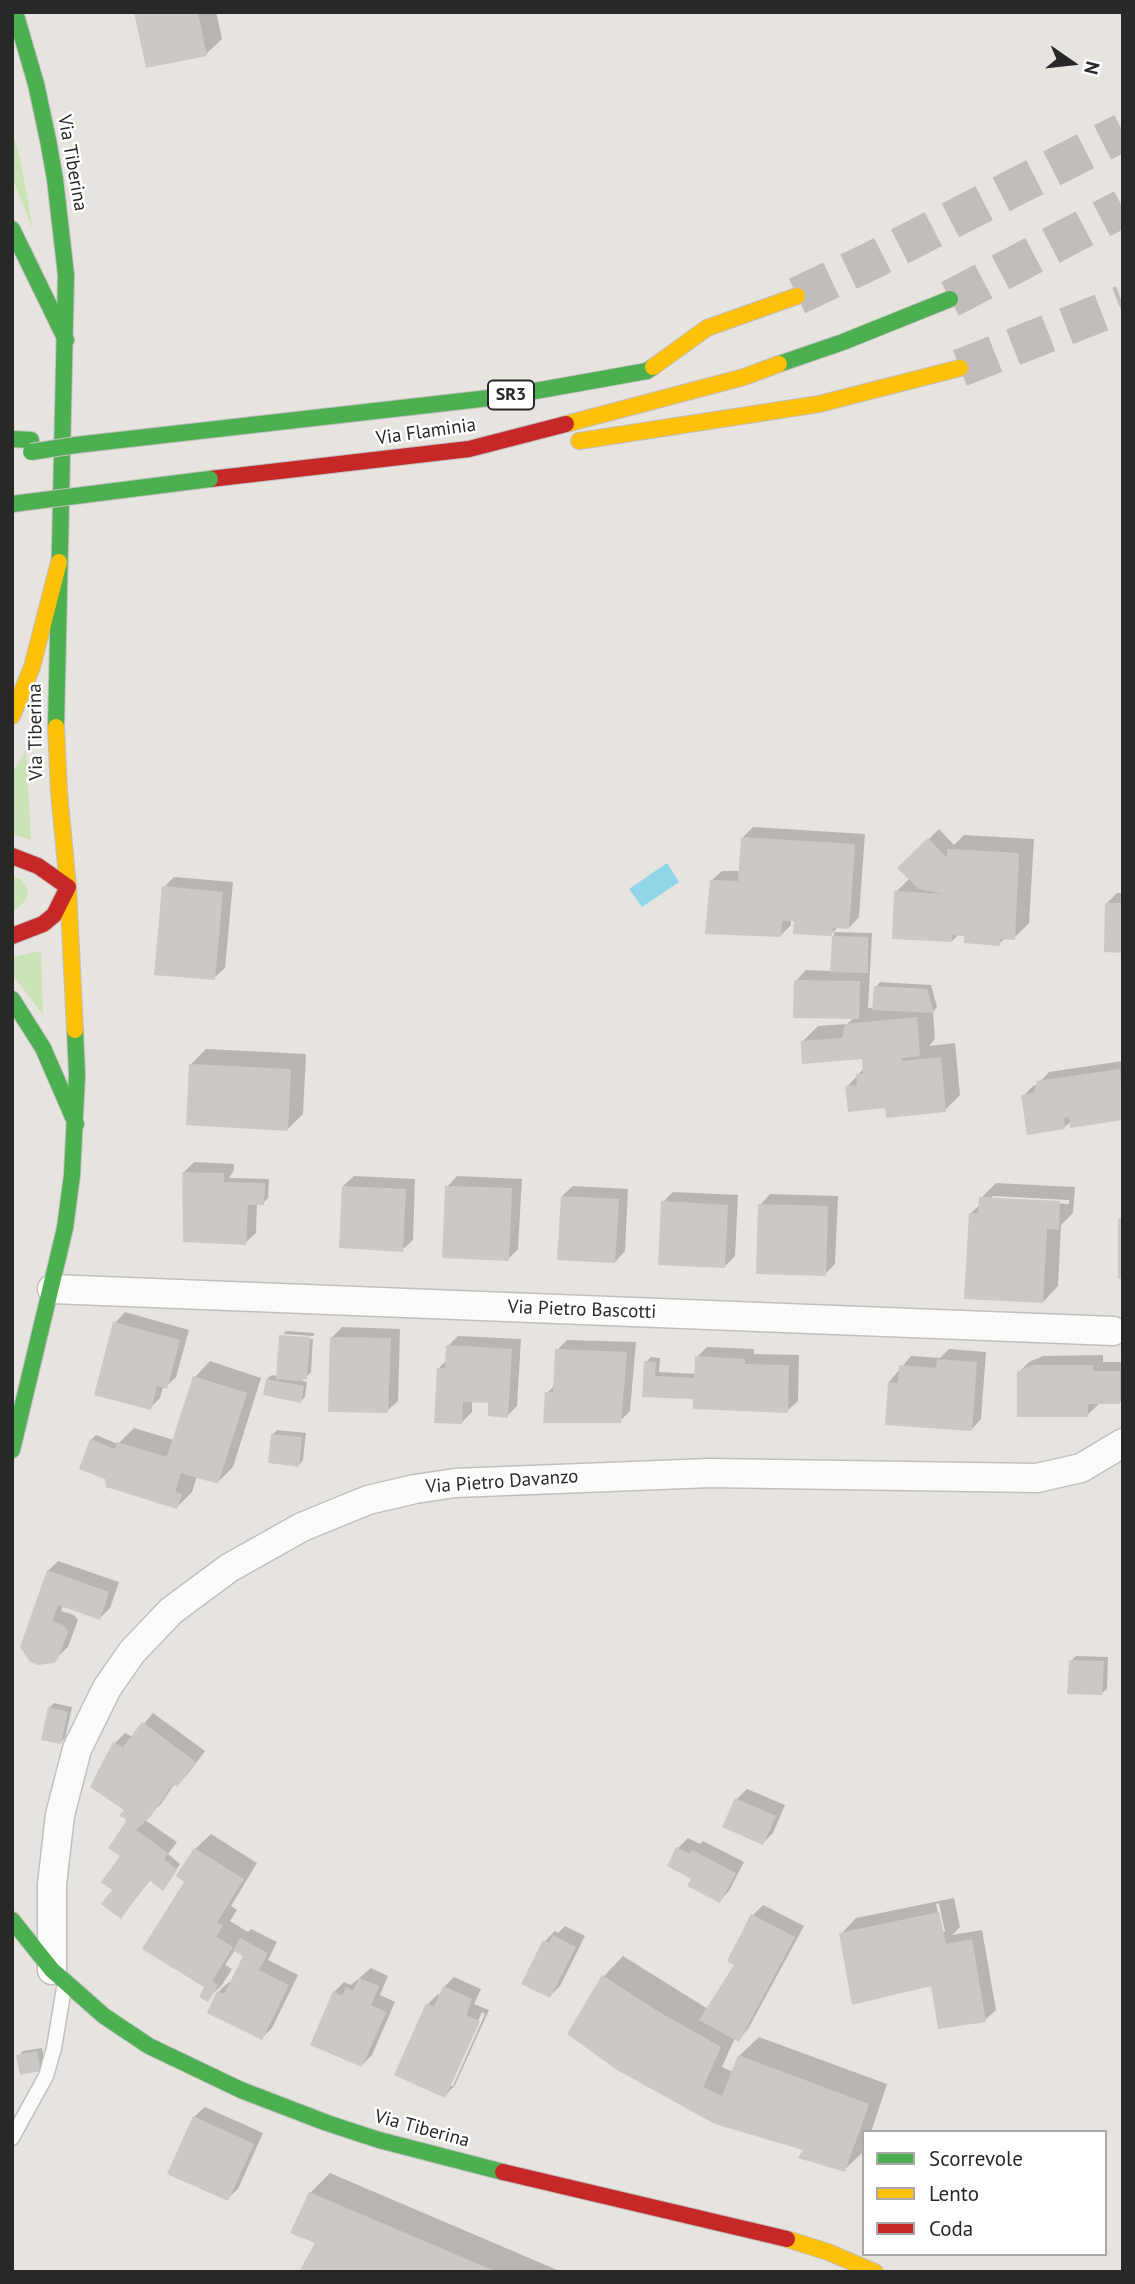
<!DOCTYPE html>
<html>
<head>
<meta charset="utf-8">
<style>
	body { margin:0 }
	#map { position:relative; width:1135px; height:2284px; overflow:hidden; background:#e7e3de; font-family:"PT Sans",sans-serif }
	canvas { display:block }
	.frame { position:absolute; inset:0; border:14px solid #282828; pointer-events:none }
	.legend { position:absolute; left:862px; top:2130px; width:245px; height:126px; box-sizing:border-box; background:#fff; border:2px solid #a9a9a9; margin:0; padding:9px 12px; list-style:none; font-size:21px; color:#282828 }
	.legend li { display:flex; align-items:center; gap:14px; height:35px }
	.legend b { width:35px; border:2px solid #a9a9a9 }
	.north { position:absolute; left:1037px; top:28px; width:70px; height:70px; -webkit-text-stroke:5px #fff; paint-order:stroke; rotate:104deg; font-size:19px; font-weight:700; line-height:28px; text-align:center; color:#282828 }
	.north::after { content:''; display:block; margin:auto; width:24px; height:32px; background:#282828; clip-path:polygon(50% 0,100% 100%,50% 72%,0 100%) }
</style>
</head>
<body>
<div id="map">
<canvas width="1135" height="2284"></canvas>
<div class="frame"></div>
<ul class="legend">
<li><b style="height:9px;background:#4caf50"></b>Scorrevole</li>
<li><b style="height:9px;background:#ffc107"></b>Lento</li>
<li><b style="height:9px;background:#c62828"></b>Coda</li>
</ul>
<div class="north">N</div>
</div>
<script>
const context = document.querySelector('canvas').getContext('2d');
context.lineJoin = 'round';
function paint(path, color) { context.fillStyle = color; context.fill(path, 'evenodd'); }
const poly = rows => new Path2D(rows.map(r => 'M' + r).join(''));
function stroke(path, color, width, dash) { context.strokeStyle = color; context.lineWidth = width; context.lineCap = dash ? 'butt' : 'round'; context.setLineDash(dash || []); context.stroke(path); }
function label(font, color, halo, rows, align = 'center') {
  context.font = font + ' "PT Sans",sans-serif'; context.lineWidth = 5; context.setLineDash([]); context.textBaseline = 'middle'; context.strokeStyle = halo; context.fillStyle = color; for (const [text, x, y, turn = 0] of rows) {
    context.save(); context.translate(x, y); context.rotate((+turn || 0) * Math.PI / 180); context.textAlign = isNaN(turn) ? turn : align; if (halo) context.strokeText(text, 0, 0); context.fillText(text, 0, 0); context.restore();
  }
}
const green = poly([
	[12,128,22,168,33,230,12,177],
	[26,750,31,840,12,834,12,774],
	[12,876,22,880,28,890,26,900,12,913],
	[41,951,43,1015,12,974,12,957]
]);
const water = poly([
	[667,863,679,882,642,907,629,889]
]);
const shadow = poly([
	[136,12,216,12,222,39,206,54],
	[753,827,865,834,859,917,849,928,838,927,831,934,791,919,791,925,781,935,711,881,722,871,740,871,743,837],
	[939,829,954,845,964,835,1034,839,1029,923,1014,938,1005,938,999,944,959,934,952,941,896,892,910,878,900,868],
	[174,877,233,882,225,968,214,978,164,887],
	[1117,893,1123,893,1123,951,1107,903],
	[834,932,872,933,868,1008,874,1008,876,987,880,982,931,985,937,1007,933,1012,935,1039,929,1046,955,1043,960,1095,945,1110,886,1106,847,1087,864,1068,863,1057,802,1042,818,1026,847,1024,855,1017,796,981,806,970,832,971],
	[206,1049,306,1054,303,1114,288,1129,191,1064],
	[1123,1061,1123,1119,1071,1121,1064,1128,1023,1096,1033,1086,1037,1085,1049,1072],
	[194,1162,234,1164,234,1170,229,1178,269,1179,268,1198,263,1203,257,1203,256,1233,245,1243,184,1172],
	[354,1176,415,1179,413,1240,402,1250,343,1186],
	[457,1176,522,1179,518,1249,508,1259,447,1187],
	[996,1183,1075,1187,1073,1213,1061,1225,1058,1286,1043,1302,971,1213,981,1204,981,1198],
	[993,1196,1069,1200,1069,1204,990,1199],
	[573,1186,628,1189,625,1251,615,1262,562,1196],
	[673,1192,738,1195,735,1256,725,1266,663,1202],
	[770,1194,838,1196,835,1264,825,1274,760,1205],
	[125,1312,189,1330,176,1377,166,1387,163,1387,160,1398,150,1408,115,1323],
	[342,1327,400,1329,398,1401,387,1411,332,1337],
	[286,1331,314,1333,314,1336,283,1334],
	[283,1334,283,1337,313,1339,311,1372,306,1377,296,1379,307,1382,305,1397,300,1402,267,1379,272,1375,278,1376],
	[458,1336,521,1339,517,1406,507,1416,490,1401,472,1400,472,1412,461,1423,439,1368,447,1360,448,1346],
	[567,1340,636,1342,630,1411,620,1421,547,1393,555,1385,557,1350],
	[707,1347,754,1349,754,1354,799,1355,798,1401,787,1411,695,1397,644,1395,646,1362,651,1357,660,1358,659,1372,696,1374,697,1357],
	[949,1349,986,1352,981,1419,971,1430,889,1382,911,1356,940,1358],
	[1103,1355,1103,1362,1123,1362,1123,1399,1120,1402,1098,1402,1098,1405,1087,1415,1018,1373,1029,1362,1043,1356],
	[210,1361,261,1378,233,1467,218,1482,197,1476,192,1492,177,1507,91,1440,96,1435,118,1444,134,1428,174,1440,195,1377],
	[277,1430,306,1433,303,1460,299,1465,272,1435],
	[58,1561,119,1582,110,1608,100,1618,63,1605,61,1611,74,1615,78,1620,68,1647,53,1661,48,1571],
	[1076,1656,1108,1657,1107,1689,1102,1693,1071,1661],
	[54,1703,72,1707,65,1738,60,1743,49,1708],
	[153,1713,205,1751,187,1775,177,1785,175,1783,161,1804,145,1820,177,1842,168,1854,180,1864,163,1889,151,1879,121,1917,114,1889,127,1824,115,1743,125,1733,133,1737],
	[747,1789,785,1805,773,1833,763,1843,737,1799],
	[211,1834,257,1863,231,1906,237,1910,230,1921,248,1932,251,1929,277,1942,268,1960,298,1975,272,2028,262,2038,209,2012,220,1990,229,1982,231,1983,245,1955,235,1950,225,1965,232,1969,222,1985,207,1999,187,1881,195,1849],
	[688,1838,700,1844,703,1841,744,1862,729,1891,719,1901,694,1878,678,1848],
	[954,1898,960,1927,952,1935,982,1930,996,2010,985,2020,932,1984,841,1934,856,1918],
	[939,1903,945,1932,942,1932,936,1904],
	[763,1905,804,1926,748,2029,738,2040,735,2038,722,2067,733,2072,739,2056,759,2037,887,2084,871,2132,864,2132,864,2151,844,2170,806,2148,570,2034,604,1976,623,1956,708,2009,737,1965,753,1915],
	[565,1926,585,1936,560,1986,550,1996,545,1941,555,1931,558,1933],
	[371,1968,388,1976,380,1995,395,2002,372,2055,362,2065,334,1992,344,1982,351,1985],
	[454,1977,481,1989,474,2004,489,2010,455,2085,445,2096,428,2004,438,1994,440,1995,444,1987],
	[482,2012,485,2014,453,2086,449,2086],
	[42,2048,45,2065,40,2069,18,2056,23,2051],
	[205,2107,263,2133,238,2189,227,2199,194,2117],
	[330,2173,562,2272,301,2272,318,2242,310,2193]
]);
const building = poly([
	[134,12,198,12,207,56,146,68],
	[741,837,855,844,849,929,833,928,832,936,793,934,794,921,782,921,781,937,705,934,710,880,738,881],
	[928,838,947,858,947,849,1019,853,1015,940,1000,939,1000,946,964,943,964,936,952,935,952,942,892,939,894,891,944,894,919,889,897,868],
	[162,886,223,892,215,980,154,975],
	[1105,903,1123,903,1123,953,1104,952],
	[832,936,868,937,868,973,830,972],
	[794,980,860,981,859,1019,793,1018],
	[874,986,927,989,934,1013,872,1010],
	[917,1017,920,1056,902,1058,902,1061,941,1057,946,1112,886,1118,885,1108,848,1112,845,1086,857,1085,856,1074,863,1074,862,1059,802,1064,801,1041,842,1038,845,1024],
	[189,1064,291,1069,288,1131,186,1125],
	[1120,1069,1123,1120,1070,1128,1069,1117,1064,1118,1065,1129,1027,1135,1021,1095,1034,1093,1037,1081],
	[182,1172,224,1173,224,1182,265,1183,264,1205,248,1205,246,1245,183,1242],
	[342,1186,406,1189,403,1252,339,1248],
	[445,1186,512,1188,509,1261,442,1258],
	[561,1196,619,1199,615,1263,557,1260],
	[979,1197,1060,1201,1059,1230,1047,1229,1043,1303,964,1299,969,1213,978,1213],
	[661,1201,728,1205,725,1268,658,1265],
	[758,1204,828,1206,826,1276,756,1274],
	[1118,1218,1123,1218,1123,1279,1118,1279],
	[113,1322,180,1340,167,1389,157,1386,151,1410,94,1395],
	[279,1335,310,1337,307,1379,298,1381,276,1379],
	[330,1337,391,1338,388,1413,328,1412],
	[446,1345,512,1349,508,1418,488,1416,488,1403,463,1402,462,1424,434,1423,437,1368,445,1368],
	[555,1349,627,1352,621,1423,543,1423,545,1392,553,1392],
	[695,1356,745,1359,745,1364,789,1365,788,1413,693,1409,693,1399,642,1397,644,1361,656,1362,655,1376,694,1378],
	[937,1359,977,1362,972,1431,885,1425,888,1382,898,1383,899,1365,936,1368],
	[1032,1365,1093,1365,1093,1371,1120,1371,1120,1404,1088,1404,1088,1417,1017,1417,1017,1372],
	[193,1376,247,1393,218,1484,181,1473,175,1492,182,1494,177,1509,106,1487,105,1479,79,1469,90,1439,115,1449,117,1442,167,1457],
	[266,1379,304,1386,301,1403,263,1395],
	[271,1434,302,1437,299,1467,268,1463],
	[47,1570,109,1592,100,1620,58,1605,52,1621,63,1625,68,1631,58,1659,54,1663,38,1665,30,1662,20,1647],
	[1069,1660,1104,1661,1102,1695,1067,1694],
	[48,1707,68,1712,61,1744,41,1740],
	[142,1722,196,1762,177,1787,173,1784,151,1816,136,1830,168,1853,164,1859,177,1870,163,1891,149,1880,121,1919,101,1904,112,1890,101,1882,120,1856,108,1848,125,1823,126,1819,119,1816,124,1810,90,1787,113,1742,123,1747],
	[735,1798,776,1816,763,1845,722,1827],
	[676,1847,690,1854,692,1850,736,1873,720,1903,687,1886,691,1879,667,1866],
	[194,1848,244,1879,217,1922,223,1926,216,1937,233,1947,212,1981,218,1985,208,2002,199,1997,204,1987,142,1949,184,1882,176,1876],
	[939,1912,946,1944,972,1939,986,2022,938,2029,931,1986,852,2005,839,1933],
	[751,1914,795,1937,739,2042,699,2020,734,1965,727,1961],
	[553,1935,576,1947,550,1998,521,1984,543,1940,549,1943],
	[240,1938,268,1953,259,1970,289,1985,262,2040,207,2013,217,1991,224,1994,243,1956,233,1951],
	[602,1975,659,2012,721,2047,703,2087,722,2096,738,2055,869,2104,845,2172,798,2158,803,2150,715,2124,617,2070,567,2034],
	[359,1978,379,1986,371,2005,386,2012,362,2067,310,2045,333,1991,342,1996,346,1987,353,1991],
	[443,1986,472,1999,466,2015,480,2021,445,2098,394,2075,426,2003,434,2007],
	[37,2051,41,2071,20,2075,16,2055],
	[193,2116,254,2144,228,2201,167,2174],
	[309,2192,497,2272,299,2272,315,2243,290,2233]
]);
const highwayTunnel = poly([
	[797,296,873,260,1123,132],
	[950,299,1123,208],
	[960,368,1123,304]
]);
const lane = poly([
	[12,2138,46,2076,54,2048,64,1988]
]);
const street = poly([
	[52,1289,1113,1331],
	[52,1970,52,1884,60,1815,77,1749,107,1688,132,1652,171,1611,229,1568,302,1527,368,1500,415,1489,455,1483,710,1473,1037,1478,1081,1468,1123,1443]
]);
const fast = poly([
	[15,12,36,84,48,140,55,179,66,275,56,727],
	[12,229,66,340],
	[779,364,843,342,950,299],
	[12,439,31,440],
	[76,445,507,396,647,371,653,367],
	[12,999,43,1048,76,1124],
	[12,1450,65,1228,72,1175,77,1075,75,1030],
	[12,1920,52,1970,104,2016,149,2046,241,2090,327,2123,379,2140,503,2172]
]);
const slow = poly([
	[653,367,707,328,797,296],
	[566,424,744,377,779,364],
	[579,441,819,404,960,368],
	[12,716,32,667,59,562],
	[56,727,59,792,68,887,75,1030],
	[787,2239,828,2252,875,2272]
]);
const jam = poly([
	[210,479,469,449,566,424],
	[12,856,38,866,68,887,54,915,43,924,12,936],
	[503,2172,787,2239]
]);
const fastBridge = poly([
	[31,452,76,445],
	[12,504,210,479]
]);
const shields = [
	[511,395,46]
];
const shieldNames = [
	["SR3",511,395]
];
const streetNames = [
	["Via Tiberina",72,163,80],
	["Via Flaminia",426,432,-8],
	["Via Tiberina",36,732,-91],
	["Via Pietro Bascotti",582,1310,2],
	["Via Pietro Davanzo",502,1482,-4],
	["Via Tiberina",422,2129,15]
];
paint(green, '#cae2b6');
paint(water, '#91d6e8');
paint(shadow, '#0003');
paint(building, '#ccc9c5');
stroke(highwayTunnel, '#c1beba', 38, [38, 19]);
stroke(lane, '#c0bfc0', 17);
stroke(street, '#c0bfc0', 31);
stroke(fast, '#c0bfc0', 18);
stroke(slow, '#c0bfc0', 18);
stroke(jam, '#c0bfc0', 18);
stroke(lane, '#fbfbfa', 14);
stroke(street, '#fbfbfa', 28);
stroke(fast, '#4caf50', 16);
stroke(slow, '#ffc107', 16);
stroke(jam, '#c62828', 16);
stroke(fastBridge, '#c3c2c0', 18, []);
stroke(fastBridge, '#4caf50', 16);
for (const [x, y, w] of shields) { const box = new Path2D(); box.roundRect(x - w / 2, y - 14.5, w, 29, 5); context.fillStyle = '#fff'; context.fill(box); stroke(box, '#282828', 2); }
label('bold 18px', '#282828', null, shieldNames);
label('19px', '#282828', '#fff', streetNames);
</script>
</body>
</html>
